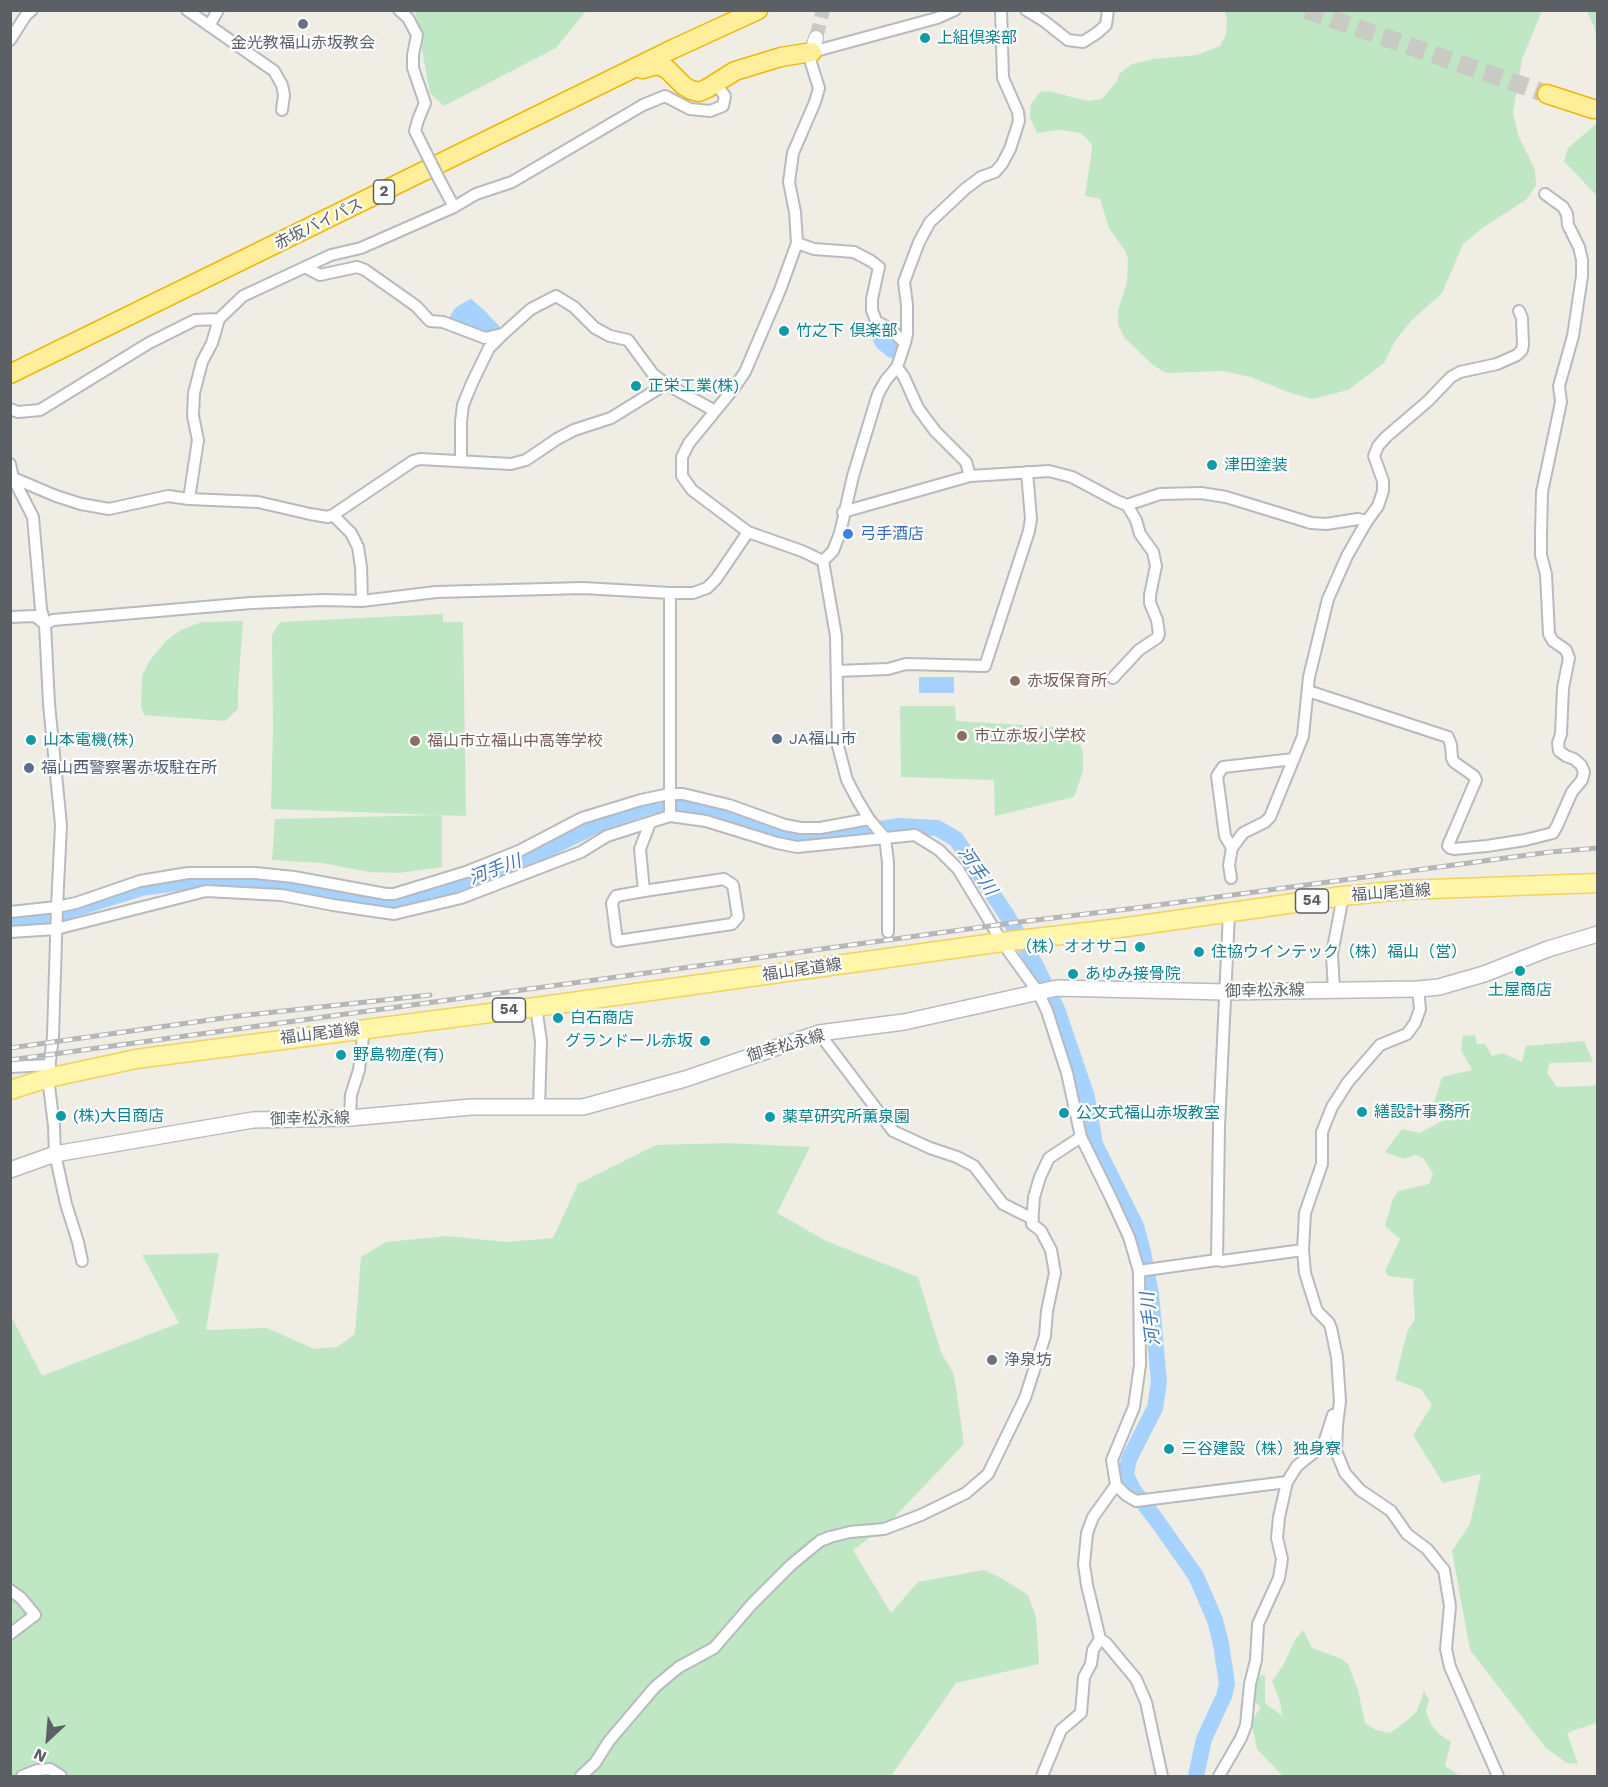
<!DOCTYPE html>
<html>
<head>
<meta charset="utf-8">
<style>
	body { margin:0 }
	#map { position:relative; width:1608px; height:1787px; overflow:hidden; background:#efede4; font-family:"Work Sans",sans-serif }
	canvas { display:block }
	.frame { position:absolute; inset:0; border:12px solid #5c6065; pointer-events:none }
	.north { position:absolute; left:18px; top:1709px; width:60px; height:60px; -webkit-text-stroke:4px #fff; paint-order:stroke; rotate:206deg; font-size:16px; font-weight:700; line-height:24px; text-align:center; color:#5c6065 }
	.north::after { content:''; display:block; margin:auto; width:21px; height:27px; background:#5c6065; clip-path:polygon(50% 0,100% 100%,50% 72%,0 100%) }
</style>
</head>
<body>
<div id="map">
<canvas width="1608" height="1787"></canvas>
<div class="frame"></div>
<div class="north">N</div>
</div>
<script>
const context = document.querySelector('canvas').getContext('2d');
context.lineJoin = 'round';
function paint(path, color) { context.fillStyle = color; context.fill(path, 'evenodd'); }
const poly = rows => new Path2D(rows.map(r => 'M' + r).join(''));
function stroke(path, color, width, dash) { context.strokeStyle = color; context.lineWidth = width; context.lineCap = dash ? 'butt' : 'round'; context.setLineDash(dash || []); context.stroke(path); }
function label(font, color, halo, rows, align = 'center') {
  context.font = font + ' "Work Sans","Noto Sans JP",sans-serif'; context.lineWidth = 4.5; context.setLineDash([]); context.textBaseline = 'middle'; context.strokeStyle = halo; context.fillStyle = color; for (const [text, x, y, turn = 0] of rows) {
    context.save(); context.translate(x, y); context.rotate((+turn || 0) * Math.PI / 180); context.textAlign = isNaN(turn) ? turn : align; if (halo) context.strokeText(text, 0, 0); context.fillText(text, 0, 0); context.restore();
  }
}
const green = poly([
	[415,11,586,11,556,48,444,106,430,93],
	[1224,11,1542,11,1522,59,1513,113,1518,135,1535,170,1536,185,1527,199,1481,229,1463,244,1442,293,1411,321,1395,341,1384,363,1348,390,1312,399,1288,392,1251,377,1223,371,1166,373,1153,365,1125,338,1118,325,1118,311,1127,282,1128,259,1126,252,1109,228,1100,199,1085,196,1092,150,1091,143,1081,133,1059,130,1037,133,1030,118,1031,104,1040,92,1049,91,1087,101,1102,99,1117,81,1119,74,1132,64,1154,59,1197,55,1220,46,1226,34,1227,18],
	[1587,11,1597,11,1597,51,1595,29],
	[1597,120,1597,196,1564,161,1568,148,1596,124],
	[443,614,443,622,463,622,466,816,442,815,442,867,399,873,369,872,322,863,272,860,275,819,438,815,271,809,273,729,272,635,280,622],
	[243,621,238,690,238,709,225,721,144,715,141,706,142,676,150,660,167,640,181,630,202,622],
	[900,706,955,706,956,721,1073,728,1083,751,1083,771,1074,797,995,816,994,780,901,777],
	[1475,1035,1477,1044,1485,1044,1492,1056,1502,1053,1522,1062,1526,1046,1584,1041,1593,1062,1550,1063,1547,1073,1557,1087,1592,1086,1597,1083,1598,1722,1567,1733,1578,1764,1567,1763,1546,1748,1470,1650,1452,1551,1470,1524,1481,1474,1443,1483,1413,1435,1432,1405,1421,1389,1395,1380,1407,1332,1415,1319,1413,1288,1414,1279,1388,1276,1385,1271,1400,1239,1385,1226,1392,1201,1398,1191,1429,1184,1433,1174,1424,1159,1416,1155,1403,1159,1385,1152,1402,1129,1420,1133,1444,1120,1433,1106,1442,1077,1472,1070,1461,1050,1463,1036],
	[728,1143,810,1147,777,1213,826,1241,918,1277,941,1352,954,1375,964,1444,889,1523,853,1550,891,1613,918,1582,984,1570,1003,1579,1028,1595,1036,1617,1039,1664,956,1683,891,1776,11,1776,10,1314,42,1376,179,1323,142,1255,219,1253,206,1330,267,1328,314,1349,337,1347,355,1334,361,1257,386,1242,447,1236,506,1242,553,1238,578,1184,656,1145],
	[1303,1630,1312,1648,1342,1659,1348,1664,1358,1690,1365,1723,1376,1730,1390,1733,1409,1719,1417,1711,1424,1691,1429,1700,1426,1712,1431,1724,1439,1734,1451,1742,1445,1766,1460,1776,1283,1776,1257,1749,1253,1730,1252,1719,1261,1708,1253,1699,1255,1676,1265,1675,1265,1703,1282,1716,1280,1701,1272,1681,1284,1664,1295,1640]
]);
const water = poly([
	[471,299,484,310,501,328,483,332,449,318,455,308,463,303],
	[874,327,888,331,894,338,900,349,895,359,888,357,877,348,873,341],
	[919,677,954,677,954,693,919,693]
]);
const river = poly([
	[10,924,36,921,141,888,205,879,270,882,389,900,421,895,515,865,605,821,651,806,678,803,715,811,769,832,796,839,821,839,899,826,937,828,956,839,1006,914,1036,966,1057,1009,1087,1097,1095,1144,1136,1226,1143,1252,1151,1294,1159,1382,1155,1408,1129,1459,1126,1475,1134,1491,1155,1518,1196,1576,1215,1620,1221,1644,1227,1684,1224,1696,1204,1739,1196,1776]
]);
const tertiaryTunnel = poly([
	[816,38,823,10]
]);
const trunkTunnel = poly([
	[1306,10,1547,94]
]);
const minor = poly([
	[187,10,274,71,282,85,284,95,282,110],
	[399,10,408,18,417,35,413,55,413,68,425,103,418,120,415,131,422,145],
	[1026,10,1044,21,1068,40,1083,42,1097,33,1106,25,1108,10],
	[209,26,218,10],
	[10,40,26,15,32,10],
	[438,177,454,207],
	[797,243,814,249,854,252,871,261,879,267,872,299,872,310,876,321,890,329,905,343],
	[305,267,320,275,357,267,365,270,416,306,430,321,443,322,485,338,502,334],
	[897,367,904,377,918,408,935,431,966,462,970,476],
	[10,409,18,412,40,410,149,343,195,320,219,319,243,296,331,255,361,248,454,207,476,194,512,182,643,105,665,96,690,109,710,111,723,106,725,96,715,83],
	[461,461,461,421,463,405,472,383,489,348,503,334,531,309,556,296,574,307,595,328,610,336,628,340,653,374,666,384],
	[10,464,13,478,33,517,41,609,45,624,49,704,61,825,57,907,53,1036,48,1078,54,1126,55,1154,66,1204,78,1242,82,1261],
	[11,477,56,496,81,504,109,509,168,496,189,499,258,502,310,514,328,517,333,515,413,461,420,459,511,464,526,460,557,439,574,430,611,418,666,384,715,411],
	[189,499,198,440,193,416,194,393,202,362,212,343,219,319],
	[843,512,970,476,1049,471,1072,477,1117,501,1127,505,1160,494,1201,493,1226,497,1311,523,1326,524,1358,519,1367,521],
	[333,515,351,533,358,547,361,567,362,601],
	[823,561,833,551,840,533,853,476,878,394,886,380,897,367,905,343,907,334,907,305,904,282,919,242,930,222,965,189,981,177,995,172,1002,164,1010,149,1019,121,1018,112,1003,78,1001,10],
	[10,617,35,616,45,624,53,620,251,603,323,600,362,601,436,592,583,588,670,593,693,593,707,588,716,579,748,532],
	[837,671,888,669,906,664,985,666,1029,531,1031,519,1027,472],
	[1113,678,1139,650,1157,638,1159,634,1157,620,1150,603,1150,595,1156,566,1153,552,1140,534,1136,520,1127,505],
	[1308,691,1448,737,1451,745,1452,758,1454,762,1474,776,1476,780,1449,843,1448,846,1450,848,1454,849,1487,846,1525,840,1553,833,1557,826,1572,792,1582,780,1584,772,1581,765,1574,759,1566,756,1559,751,1558,743,1561,734,1563,688,1569,658,1566,650,1553,641,1549,634,1546,574,1541,555,1541,534,1542,492,1561,402,1559,386,1573,336,1582,276,1582,260,1579,247,1568,225,1567,214,1563,207,1545,194],
	[670,816,670,593],
	[1232,848,1225,836,1217,776,1223,767,1294,759],
	[1231,878,1229,865,1232,848,1243,833,1265,822,1270,817,1303,736,1309,677,1328,599,1347,556,1367,521,1378,506,1383,491,1383,481,1374,456,1378,446,1386,437,1428,401,1451,377,1460,372,1497,364,1517,355,1522,350,1523,345,1522,318,1519,311],
	[644,891,616,896,612,903,617,941,732,924,738,917,733,885,724,879,644,891,640,849,650,823],
	[10,912,57,907,76,903,140,881,188,873,255,873,294,877,386,894,394,894,466,872,519,851,582,818,641,800,669,794,683,794,729,805,785,825,801,828,820,828,869,819],
	[10,932,56,929,206,891,281,895,333,905,394,914,461,898,581,852,607,836,670,816,706,821,777,843,797,847,915,835,939,850,958,869,1002,942,1038,992,1047,1011,1067,1073,1081,1137,1111,1198,1129,1237,1139,1271,1140,1365,1134,1407,1112,1460,1116,1485,1093,1517,1087,1533,1084,1564,1087,1585,1100,1639,1093,1650,1091,1664,1084,1677,1081,1713,1061,1730,1042,1776],
	[888,932,888,862,885,838,869,819,858,801,847,780,838,746,836,636,823,561,802,551,748,532,692,490,682,476,682,457,689,443,734,388,745,372,780,290,797,243,795,212,789,182,793,153,815,102,819,88,811,63,812,52,937,18,955,10],
	[1418,989,1420,1009,1415,1023,1407,1034,1380,1045,1348,1082,1332,1107,1322,1132,1322,1164,1305,1213,1303,1250,1305,1273,1317,1311,1329,1323,1331,1328,1337,1357,1340,1401,1337,1425,1336,1451,1345,1473,1360,1490,1391,1511,1407,1534,1427,1549,1444,1570,1450,1606,1446,1649,1450,1667,1498,1776],
	[1334,990,1332,954,1343,896],
	[536,1007,541,1041,539,1107],
	[819,1033,893,1131,930,1148,957,1157,974,1166,1003,1204,1033,1219],
	[10,1067,50,1065],
	[350,1118,351,1095,359,1070,363,1037,361,1029],
	[1217,1260,1222,1261,1303,1250],
	[1139,1271,1217,1260,1219,1126,1229,913],
	[1116,1485,1126,1495,1136,1501,1287,1482],
	[10,1590,21,1598,35,1615,10,1634],
	[1100,1639,1106,1643,1136,1679,1146,1702,1162,1776],
	[22,1776,38,1770,50,1769,61,1776],
	[581,1776,595,1763,609,1741,655,1687,679,1667,714,1648,752,1604,791,1565,820,1541,830,1537,850,1532,884,1529,921,1515,966,1493,988,1474,1025,1398,1045,1336,1047,1311,1055,1273,1051,1250,1041,1231,1032,1224,1034,1197,1040,1177,1049,1158,1081,1137],
	[1219,1776,1241,1738,1246,1725,1250,1684,1256,1660,1258,1624,1279,1578,1282,1559,1277,1538,1279,1517,1287,1482,1297,1466,1318,1449,1325,1440,1333,1415]
]);
const tertiary = poly([
	[812,52,816,38]
]);
const secondary = poly([
	[10,1170,55,1154,253,1120,350,1118,471,1107,583,1107,685,1079,819,1033,904,1022,1057,988,1225,992,1418,989,1439,987,1484,974,1548,949,1598,934]
]);
const primary = poly([
	[10,1090,48,1078,136,1059,536,1007,1002,942,1120,928,1343,896,1404,890,1598,883]
]);
const trunk = poly([
	[642,69,657,65,667,69,684,86,691,90,699,92,708,88,735,71,781,57,812,52],
	[1547,94,1593,109],
	[10,374,673,49,758,10]
]);
const rail = poly([
	[10,1048,238,1016,430,995],
	[10,1060,1019,922,1136,908,1550,852,1598,848]
]);
const minorBridge = poly([
	[422,145,438,177]
]);
const markers = [
	[303,24,6,"#6b7280"],
	[925,38,6,"#0f9aa8"],
	[784,331,6,"#0f9aa8"],
	[636,386,6,"#0f9aa8"],
	[1212,465,6,"#0f9aa8"],
	[848,534,6,"#3f7fe0"],
	[1015,681,6,"#8d6e63"],
	[962,736,6,"#8d6e63"],
	[777,739,6,"#5c6f8a"],
	[31,740,6,"#0f9aa8"],
	[415,741,6,"#8d6e63"],
	[29,768,6,"#5c6f8a"],
	[1140,947,6,"#0f9aa8"],
	[1199,952,6,"#0f9aa8"],
	[1520,971,6,"#0f9aa8"],
	[1073,974,6,"#0f9aa8"],
	[558,1018,6,"#0f9aa8"],
	[705,1041,6,"#0f9aa8"],
	[341,1055,6,"#0f9aa8"],
	[1362,1112,6,"#0f9aa8"],
	[1064,1113,6,"#0f9aa8"],
	[61,1116,6,"#0f9aa8"],
	[770,1117,6,"#0f9aa8"],
	[992,1360,6,"#6b7280"],
	[1169,1449,6,"#0f9aa8"]
];
const shields = [
	[384,192,21],
	[1312,901,33],
	[509,1010,33]
];
const shieldNames = [
	["2",384,192],
	["54",1312,901],
	["54",509,1010]
];
const cultureNames = [
	["上組倶楽部",937,38],
	["竹之下 倶楽部",796,331],
	["正栄工業(株)",648,386],
	["津田塗装",1224,465],
	["山本電機(株)",43,740],
	["（株）オオサコ",1128,947,"right"],
	["住協ウインテック（株）福山（営）",1211,952],
	["あゆみ接骨院",1085,974],
	["土屋商店",1520,990,"center"],
	["白石商店",570,1018],
	["グランドール赤坂",693,1041,"right"],
	["野島物産(有)",353,1055],
	["繕設計事務所",1374,1112],
	["公文式福山赤坂教室",1076,1113],
	["(株)大目商店",73,1116],
	["薬草研究所薫泉園",782,1117],
	["三谷建設（株）独身寮",1181,1449]
];
const worshipNames = [
	["金光教福山赤坂教会",303,43],
	["浄泉坊",1004,1360,"left"]
];
const streetNames = [
	["赤坂バイパス",319,224,-26],
	["福山尾道線",1391,893,-4],
	["福山尾道線",802,970,-8],
	["御幸松永線",1265,991,-1],
	["福山尾道線",320,1034,-7],
	["御幸松永線",786,1046,-16],
	["御幸松永線",310,1119,-1]
];
const shopNames = [
	["弓手酒店",860,534]
];
const educationNames = [
	["赤坂保育所",1027,681],
	["市立赤坂小学校",974,736],
	["福山市立福山中高等学校",427,741]
];
const serviceNames = [
	["JA福山市",789,739],
	["福山西警察署赤坂駐在所",41,768]
];
const waterNames = [
	["河手川",495,870,-20],
	["河手川",977,871,56],
	["河手川",1151,1319,-97]
];
paint(green, '#c0e7c3');
paint(water, '#a5d2ff');
stroke(river, '#a5d2ff', 16);
stroke(tertiaryTunnel, '#cacac4', 14, [14, 7]);
stroke(trunkTunnel, '#cacac4', 18, [18, 9]);
stroke(minor, '#b7babf', 14);
stroke(tertiary, '#b7babf', 16);
stroke(secondary, '#b8bbc1', 18);
stroke(primary, '#f5d257', 21);
stroke(trunk, '#f4b600', 21);
stroke(minor, '#fff', 10);
stroke(tertiary, '#fff', 14);
stroke(secondary, '#fff', 15);
stroke(primary, '#fff6aa', 18);
stroke(trunk, '#ffef9b', 18);
stroke(rail, '#b5b6b6', 5);
stroke(rail, '#fff', 3, [9]);
stroke(minorBridge, '#b7babf', 14, []);
stroke(minorBridge, '#fff', 10);
for (const [x, y, r, color] of markers) { const dot = new Path2D(); dot.arc(x, y, r, 0, 2 * Math.PI); context.fillStyle = color; context.fill(dot); stroke(dot, '#fff', 2); }
for (const [x, y, w] of shields) { const box = new Path2D(); box.roundRect(x - w / 2, y - 12, w, 24, 4.5); context.fillStyle = '#fff'; context.fill(box); stroke(box, '#5c6065', 1.5); }
label('bold 15px', '#5c6065', null, shieldNames);
label('16px', '#0d838f', '#fff', cultureNames, 'left');
label('16px', '#5b616d', '#fff', worshipNames);
label('16px', '#5c6065', '#fff', streetNames);
label('16px', '#366cbe', '#fff', shopNames, 'left');
label('16px', '#785e54', '#fff', educationNames, 'left');
label('16px', '#4e5e75', '#fff', serviceNames, 'left');
label('italic 18px', '#4077be', '#fff', waterNames);
</script>
</body>
</html>
